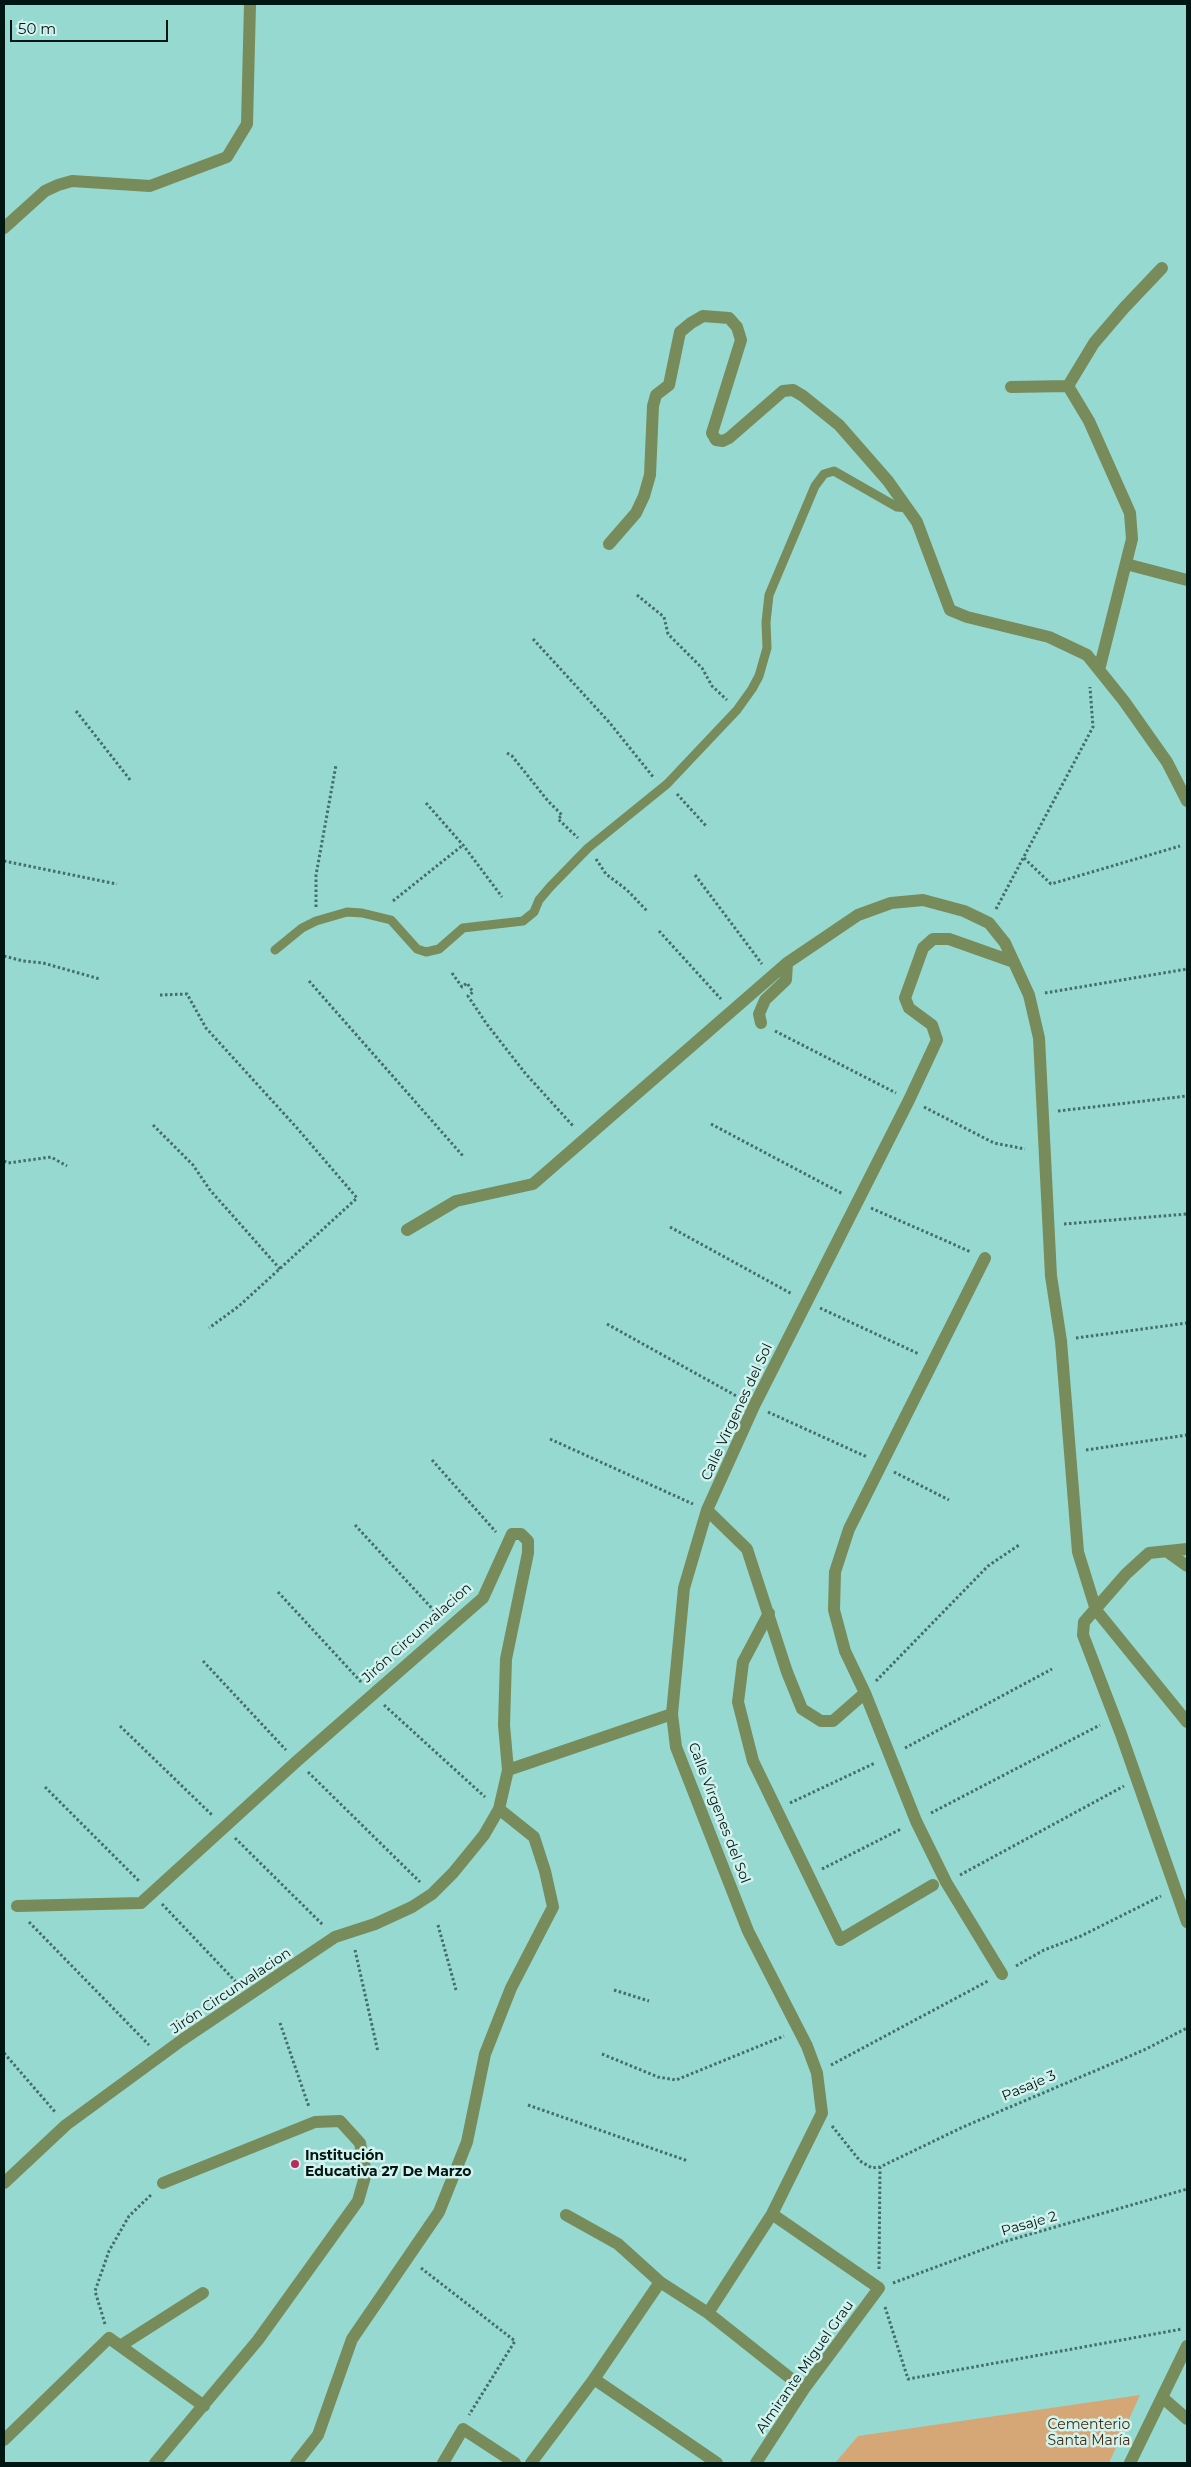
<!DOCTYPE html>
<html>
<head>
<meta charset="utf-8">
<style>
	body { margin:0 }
	#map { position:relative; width:1191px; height:2467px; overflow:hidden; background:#96d9d1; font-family:Montserrat,sans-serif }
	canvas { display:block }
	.frame { position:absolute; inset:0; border:5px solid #001613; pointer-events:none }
	.scale { position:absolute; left:10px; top:20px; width:158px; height:22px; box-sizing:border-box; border:2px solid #001613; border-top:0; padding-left:6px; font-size:15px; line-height:18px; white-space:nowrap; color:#001613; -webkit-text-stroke:4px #d2f2ee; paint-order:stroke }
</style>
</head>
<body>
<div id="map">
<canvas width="1191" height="2467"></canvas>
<div class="frame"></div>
<div class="scale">50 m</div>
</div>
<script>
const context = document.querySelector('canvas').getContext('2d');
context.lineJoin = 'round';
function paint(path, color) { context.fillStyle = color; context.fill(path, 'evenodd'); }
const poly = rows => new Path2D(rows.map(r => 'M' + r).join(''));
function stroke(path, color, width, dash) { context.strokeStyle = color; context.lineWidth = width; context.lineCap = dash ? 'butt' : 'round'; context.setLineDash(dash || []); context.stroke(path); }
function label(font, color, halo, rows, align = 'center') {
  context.font = font + ' Montserrat,sans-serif'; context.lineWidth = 5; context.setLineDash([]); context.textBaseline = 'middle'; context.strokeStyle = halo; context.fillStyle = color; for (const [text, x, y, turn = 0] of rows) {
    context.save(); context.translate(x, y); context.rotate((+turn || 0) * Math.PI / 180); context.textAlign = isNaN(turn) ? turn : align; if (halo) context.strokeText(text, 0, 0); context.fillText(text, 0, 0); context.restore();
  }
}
const green = poly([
	[1140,2395,1109,2463,835,2463,858,2436]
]);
const path = poly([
	[637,595,664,617,668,634,702,668,712,686,727,700],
	[533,639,609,722,654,778],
	[76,711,131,781],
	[507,753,512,756,548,801,562,815,558,819,578,838],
	[677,794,707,827],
	[426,803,463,845,502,897],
	[1024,858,1051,884,1180,846],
	[596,859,606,874,627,890,648,912],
	[4,861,117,884],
	[695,875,762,964],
	[393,901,463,845],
	[316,907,316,875,336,765],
	[996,909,1093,727,1090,687],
	[659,931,721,999],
	[4,956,23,961,43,963,100,979],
	[452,973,462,987,467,983,473,992,468,996,486,1023,525,1073,574,1127],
	[309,981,463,1156],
	[1045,993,1187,969],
	[160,995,187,994,206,1028,297,1128,357,1198,239,1306,209,1328],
	[775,1031,896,1093],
	[924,1107,994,1143,1025,1149],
	[1058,1111,1187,1096],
	[711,1124,843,1194],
	[153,1125,193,1165,210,1190,280,1269],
	[4,1161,8,1163,51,1157,67,1166],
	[871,1208,971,1252],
	[1064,1224,1187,1214],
	[670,1227,792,1294],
	[820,1308,919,1354],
	[607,1324,740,1398],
	[1076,1338,1187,1323],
	[768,1412,867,1457],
	[550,1439,693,1504],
	[1086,1450,1187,1435],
	[432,1460,496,1532],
	[894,1472,949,1500],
	[355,1525,439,1616],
	[278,1592,362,1683],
	[203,1661,286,1750],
	[876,1681,988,1566,1019,1545],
	[384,1705,485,1797],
	[120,1726,213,1816],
	[905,1748,1052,1669],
	[308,1772,420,1882],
	[45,1787,140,1882],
	[790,1803,875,1763],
	[931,1813,1100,1725],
	[235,1838,323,1925],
	[822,1869,901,1829],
	[960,1875,1124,1786],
	[162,1904,237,1983],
	[29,1922,149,2045],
	[438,1925,456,1990],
	[355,1950,378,2052],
	[1016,1966,1044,1950,1081,1936,1161,1896],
	[614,1990,649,2001],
	[280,2023,309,2107],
	[4,2053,56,2113],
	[602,2054,658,2077,676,2080,784,2036],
	[831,2065,988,1981],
	[528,2105,688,2161],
	[832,2126,860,2161,872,2168,880,2167,963,2127,1144,2050,1187,2028],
	[421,2268,515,2341,469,2415],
	[879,2269,880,2167],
	[893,2283,1003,2242,1187,2189],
	[885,2307,908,2379,1182,2329],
	[105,2324,95,2291,109,2251,129,2216,152,2194]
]);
const service = poly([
	[275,950,302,928,316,921,347,912,362,913,391,920,417,949,426,952,439,949,463,928,523,921,534,912,539,900,550,887,588,848,667,784,737,710,752,689,759,676,767,648,766,622,769,595,815,486,824,474,834,471,897,507,907,508]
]);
const minor = poly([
	[4,228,45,191,58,185,72,181,150,186,227,157,247,124,250,4],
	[1068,386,1094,343,1124,308,1162,268],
	[1011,387,1068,386,1089,421,1130,513,1132,539,1099,670],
	[609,544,636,513,644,496,650,475,653,406,656,395,669,385,680,332,691,323,703,316,729,318,737,327,741,340,712,433,716,440,723,441,729,438,783,391,793,390,803,396,839,425,888,481,917,522,950,610,967,617,1049,637,1087,655,1124,701,1167,762,1187,801],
	[1126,564,1187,580],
	[761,1023,759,1014,765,1000,786,980,787,963],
	[407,1230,456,1201,533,1184,787,963,858,915,891,903,923,900,964,911,989,923,1005,943,1029,995,1039,1038,1051,1276,1061,1341,1078,1552,1096,1610,1187,1722],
	[985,1258,849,1529,835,1572,834,1610,845,1651,865,1693,916,1821,946,1882,1002,1974],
	[707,1510,747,1549,787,1672,802,1709,821,1721,833,1721,865,1693],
	[1187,1549,1149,1553,1126,1574,1084,1622,1083,1635,1121,1734,1187,1922],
	[1169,1553,1187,1566],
	[769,1613,743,1662,738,1702,753,1761,840,1940,933,1885],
	[508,1770,672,1714],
	[4,2183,66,2125,182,2040,335,1937,375,1924,412,1907,432,1894,453,1873,484,1835,499,1809,508,1770,504,1725,506,1659,528,1553,528,1541,521,1534,512,1534,483,1598,297,1761,141,1903,17,1906],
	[566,2215,618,2244,660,2282,708,2313,804,2389],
	[708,2313,772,2214,822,2113,817,2073,807,2046,748,1931,676,1747,672,1714,684,1588,707,1510,754,1406,909,1100,937,1040,932,1025,909,1008,905,998,923,948,933,939,949,939,1014,962],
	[120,2346,203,2293],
	[594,2379,717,2463],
	[1163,2398,1187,2419],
	[4,2440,109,2338,204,2406],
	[155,2463,258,2340,358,2201,366,2173,360,2143,340,2121,315,2122,163,2183],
	[296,2463,318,2435,352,2339,439,2212,467,2142,485,2054,511,1988,553,1907,545,1871,534,1837,499,1809],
	[443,2463,463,2429,515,2463],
	[531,2463,594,2379,660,2282],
	[756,2463,804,2389,879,2288,772,2214],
	[1130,2463,1187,2346]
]);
const markers = [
	[295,2164,5,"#b92a58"]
];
const streetNames = [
	["Calle Virgenes del Sol",737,1412,-65],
	["Jirón Circunvalacion",417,1633,-42],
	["Calle Virgenes del Sol",719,1813,69],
	["Jirón Circunvalacion",231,1991,-34],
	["Pasaje 3",1029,2086,-23],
	["Pasaje 2",1029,2224,-16],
	["Almirante Miguel Grau",805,2367,-55]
];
const poiNames = [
	["Institución",305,2156],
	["Educativa 27 De Marzo",305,2172]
];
const parkNames = [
	["Cementerio",1089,2425],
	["Santa María",1089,2441]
];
paint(green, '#d6a776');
stroke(path, '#446e69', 3, [2.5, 2.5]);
stroke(service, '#778c5a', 9);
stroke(minor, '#778c5a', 12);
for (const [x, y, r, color] of markers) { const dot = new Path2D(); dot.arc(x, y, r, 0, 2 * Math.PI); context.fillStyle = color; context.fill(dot); stroke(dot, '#d2f2ee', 2); }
label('14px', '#001613', '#d2f2ee', streetNames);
label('bold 14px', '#001613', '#d2f2ee', poiNames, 'left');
label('14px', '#452c10', '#d2f2ee', parkNames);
</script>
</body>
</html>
